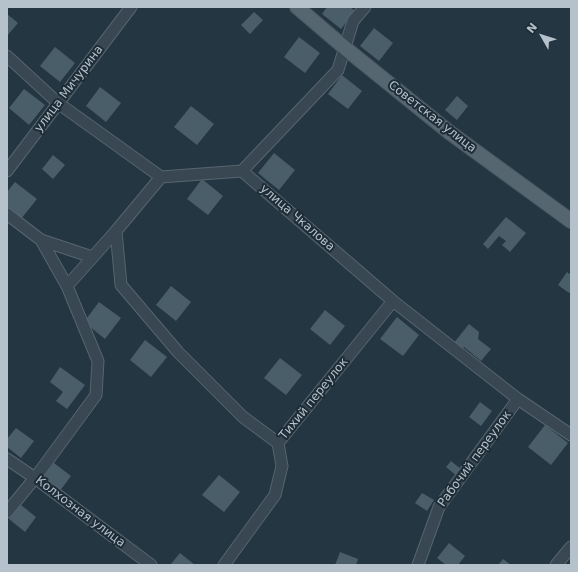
<!DOCTYPE html>
<html>
<head>
<meta charset="utf-8">
<style>
	body { margin:0 }
	#map { position:relative; width:578px; height:572px; overflow:hidden; background:#243641; font-family:"DejaVu Sans",sans-serif }
	canvas { display:block }
	.frame { position:absolute; inset:0; border:8px solid #b5c2cb; pointer-events:none }
	.north { position:absolute; left:522px; top:16px; width:40px; height:40px; -webkit-text-stroke:3px #1d2c36; paint-order:stroke; rotate:309deg; font-size:11px; font-weight:700; line-height:16px; text-align:center; color:#b5c2cb }
	.north::after { content:''; display:block; margin:auto; width:14px; height:18px; background:#b5c2cb; clip-path:polygon(50% 0,100% 100%,50% 72%,0 100%) }
</style>
</head>
<body>
<div id="map">
<canvas width="578" height="572"></canvas>
<div class="frame"></div>
<div class="north">N</div>
</div>
<script>
const context = document.querySelector('canvas').getContext('2d');
context.lineJoin = 'round';
function paint(path, color) { context.fillStyle = color; context.fill(path, 'evenodd'); }
const poly = rows => new Path2D(rows.map(r => 'M' + r).join(''));
function stroke(path, color, width, dash) { context.strokeStyle = color; context.lineWidth = width; context.lineCap = dash ? 'butt' : 'round'; context.setLineDash(dash || []); context.stroke(path); }
function label(font, color, halo, rows, align = 'center') {
  context.font = font + ' "DejaVu Sans",sans-serif'; context.lineWidth = 4; context.setLineDash([]); context.textBaseline = 'middle'; context.strokeStyle = halo; context.fillStyle = color; for (const [text, x, y, turn = 0] of rows) {
    context.save(); context.translate(x, y); context.rotate((+turn || 0) * Math.PI / 180); context.textAlign = isNaN(turn) ? turn : align; if (halo) context.strokeText(text, 0, 0); context.fillText(text, 0, 0); context.restore();
  }
}
const building = poly([
	[327,7,350,7,355,11,341,29,322,14],
	[254,12,263,20,250,34,241,25],
	[7,14,18,23,7,36],
	[374,28,393,43,379,61,360,46],
	[299,37,320,53,305,73,284,57],
	[55,47,75,63,60,82,40,66],
	[342,75,362,91,348,109,328,94],
	[100,87,121,103,106,122,86,106],
	[24,89,45,105,29,125,9,108],
	[457,96,468,106,457,120,445,110],
	[191,106,214,124,197,145,174,127],
	[274,153,295,170,279,190,258,173],
	[53,155,65,165,53,179,42,169],
	[202,179,223,196,208,215,187,199],
	[15,182,37,199,21,219,7,208,7,192],
	[506,217,526,233,510,252,502,245,506,241,499,236,488,249,483,244],
	[567,272,571,275,571,290,569,293,558,285],
	[171,286,191,302,176,321,156,305],
	[99,302,121,318,105,339,84,322],
	[325,310,345,326,330,345,310,329],
	[397,317,419,335,403,356,380,339],
	[469,324,479,332,478,339,491,349,481,361,464,347,461,350,453,344],
	[145,340,167,357,151,377,130,360],
	[280,358,302,375,286,395,264,378],
	[60,367,85,385,67,409,56,401,63,392,50,382],
	[480,402,492,411,481,426,469,417],
	[545,425,568,443,551,465,528,447],
	[16,428,34,441,21,458,7,447,7,439],
	[451,461,462,470,457,476,446,467],
	[54,463,71,476,59,492,42,478],
	[219,475,240,492,224,512,202,495],
	[422,493,434,500,427,511,415,503],
	[21,505,36,517,25,532,9,519],
	[449,543,465,556,458,565,446,565,437,558],
	[340,552,358,559,356,565,335,565],
	[180,553,195,565,170,565],
	[503,559,511,565,498,565]
]);
const minor = poly([
	[7,56,58,103,161,177,242,171,393,301,518,399,571,435],
	[7,171,131,7],
	[242,171,338,70,353,21,365,7],
	[7,214,41,240,92,257],
	[116,231,121,285,178,352,243,417,278,443],
	[41,240,67,286],
	[7,459,35,478,151,565],
	[7,512,35,478,96,395,98,361,67,286,116,231,161,177],
	[224,565,275,495,282,466,278,443,393,301],
	[418,565,439,507,518,399],
	[556,565,571,547]
]);
const major = poly([
	[297,7,345,48,449,132,571,221]
]);
const streetNames = [
	["улица Мичурина",69,89,-53],
	["Советская улица",432,117,38],
	["улица Чкалова",297,218,41],
	["Тихий переулок",314,399,-51],
	["Рабочий переулок",475,459,-54],
	["Колхозная улица",80,512,37]
];
paint(building, '#4a5e6a');
stroke(minor, '#56656e', 13);
stroke(major, '#45535d', 16);
stroke(minor, '#384751', 11);
stroke(major, '#566671', 14);
label('12px', '#b5c2cb', '#1d2c36', streetNames);
</script>
</body>
</html>
